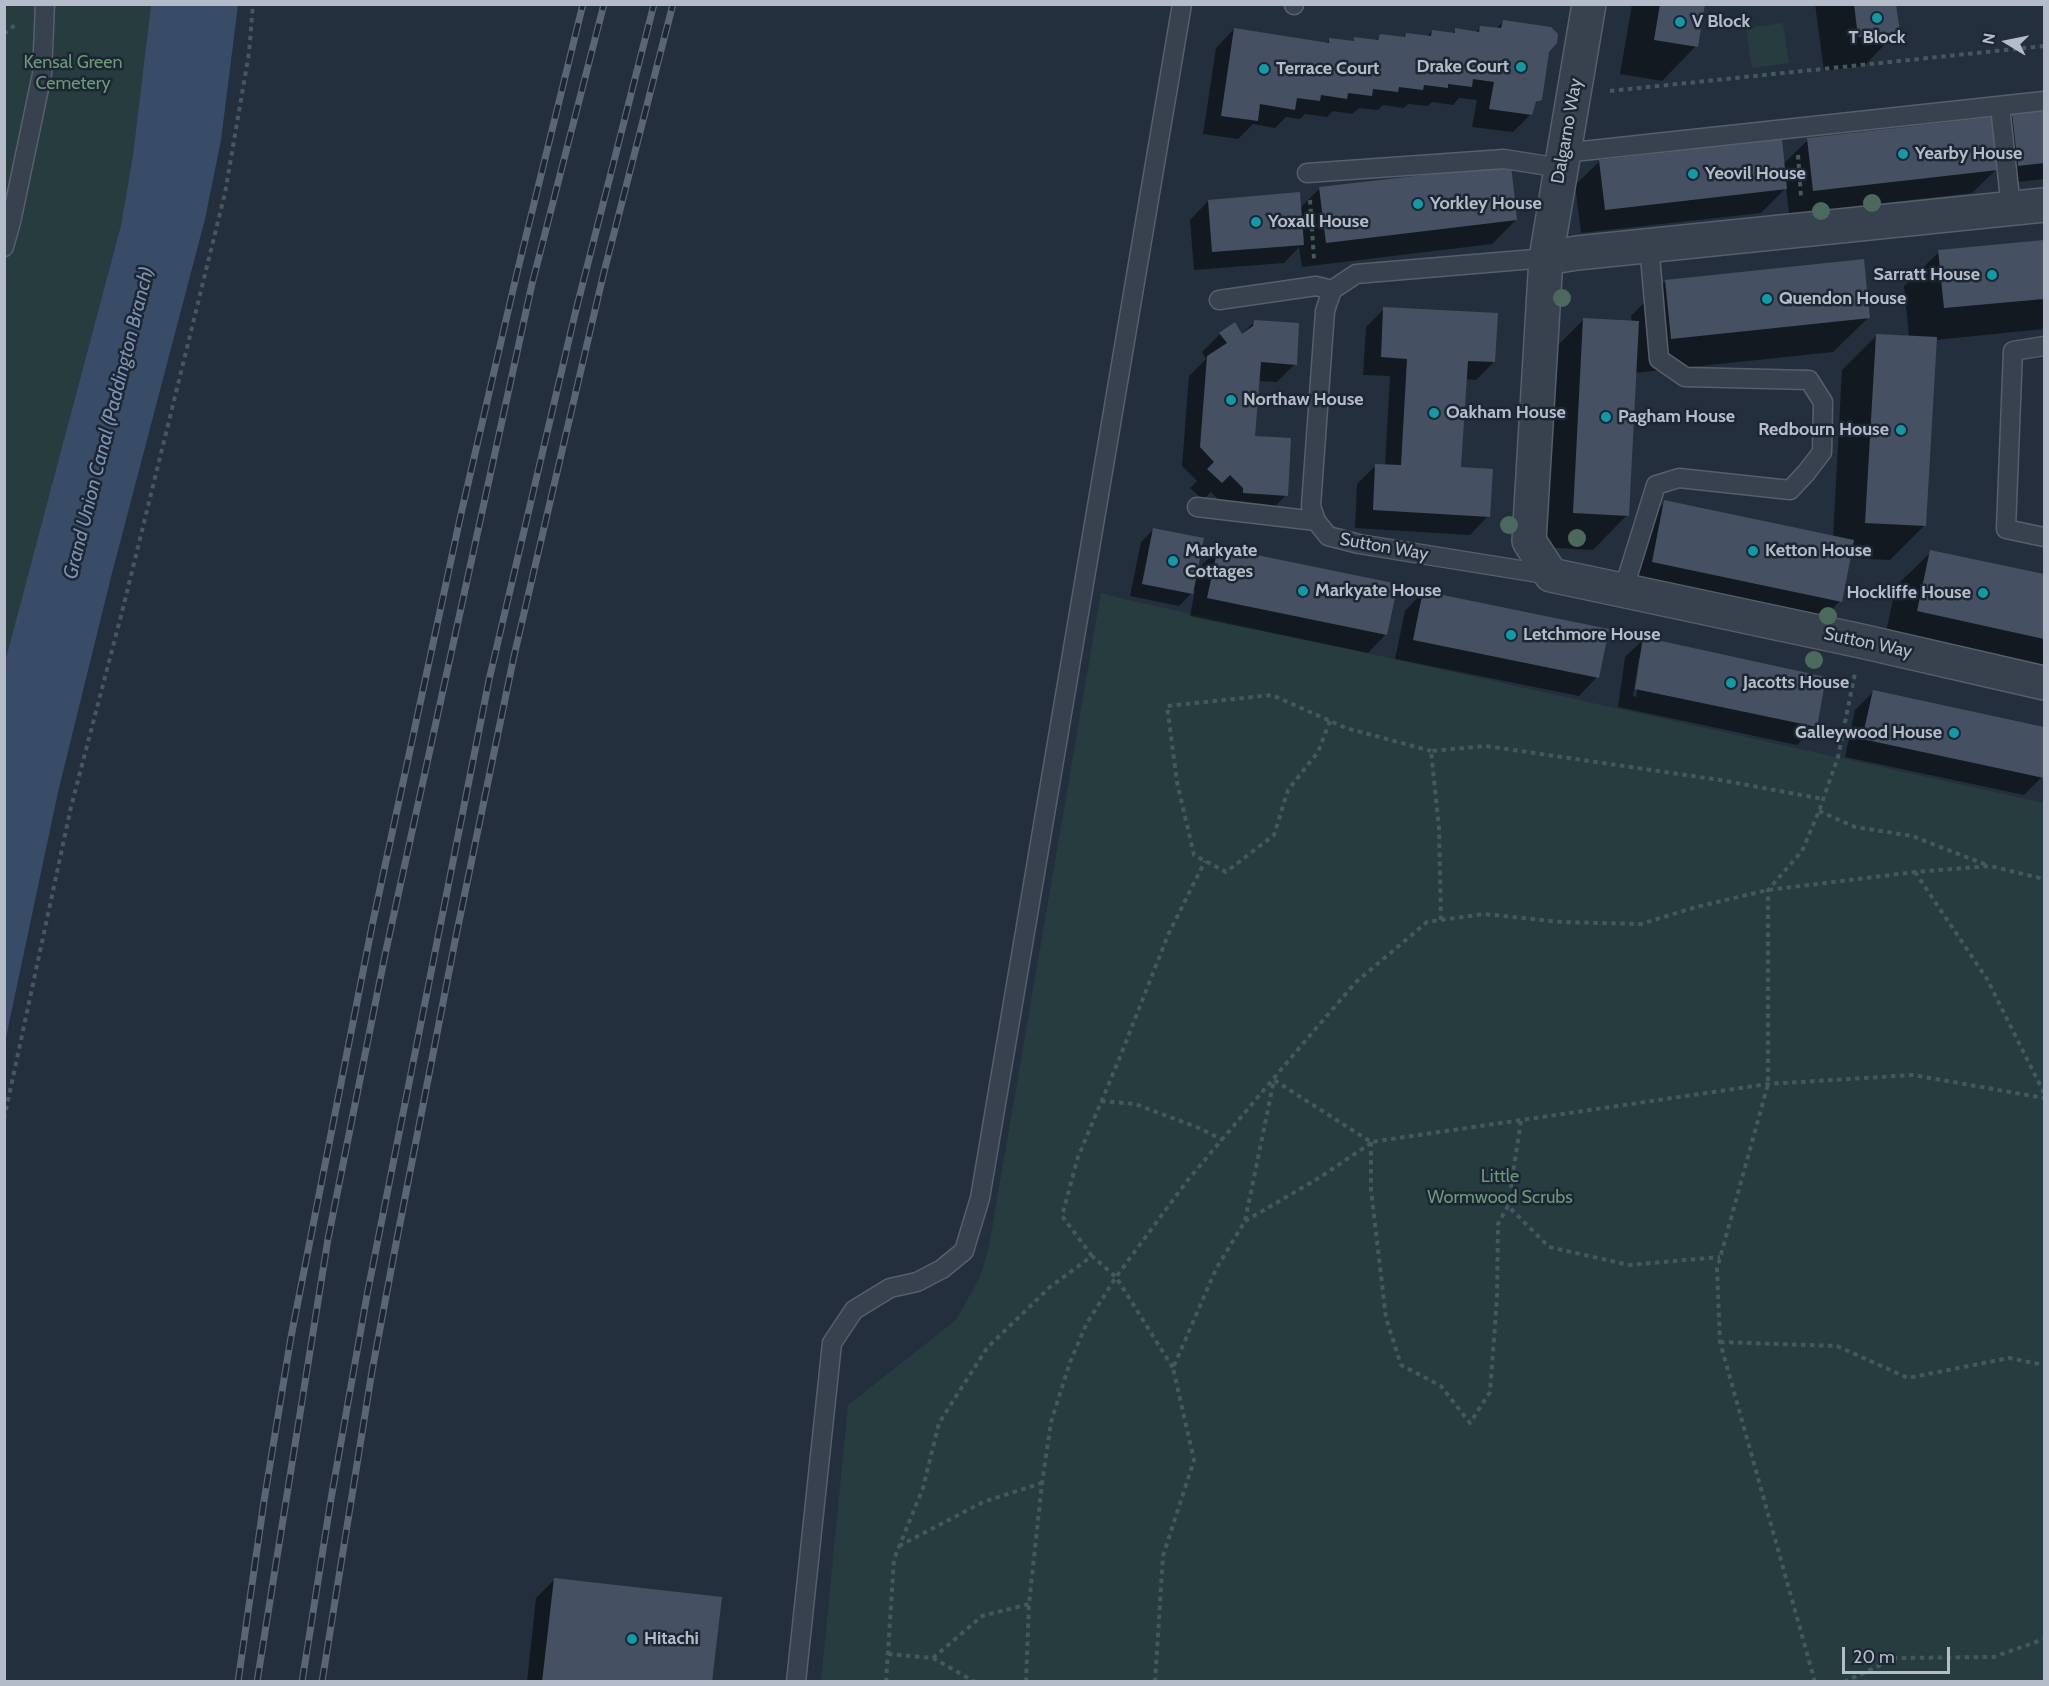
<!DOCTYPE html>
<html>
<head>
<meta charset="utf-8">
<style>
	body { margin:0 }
	#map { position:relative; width:2049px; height:1686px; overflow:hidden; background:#242f3e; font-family:Cabin,sans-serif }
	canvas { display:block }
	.frame { position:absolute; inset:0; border:6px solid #b4bcc9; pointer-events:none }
	.north { position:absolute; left:1977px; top:12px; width:60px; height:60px; -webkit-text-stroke:4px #1d2633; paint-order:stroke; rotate:280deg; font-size:16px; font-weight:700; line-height:24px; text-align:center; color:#b4bcc9 }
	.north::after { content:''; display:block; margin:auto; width:21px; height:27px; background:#b4bcc9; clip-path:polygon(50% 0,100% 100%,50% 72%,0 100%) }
	.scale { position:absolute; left:1842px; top:1647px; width:108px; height:27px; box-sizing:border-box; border:3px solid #b4bcc9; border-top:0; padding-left:8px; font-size:18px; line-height:21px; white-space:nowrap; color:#b4bcc9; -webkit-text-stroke:4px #1d2633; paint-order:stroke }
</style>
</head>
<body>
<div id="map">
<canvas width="2049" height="1686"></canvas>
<div class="frame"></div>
<div class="north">N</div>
<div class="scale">20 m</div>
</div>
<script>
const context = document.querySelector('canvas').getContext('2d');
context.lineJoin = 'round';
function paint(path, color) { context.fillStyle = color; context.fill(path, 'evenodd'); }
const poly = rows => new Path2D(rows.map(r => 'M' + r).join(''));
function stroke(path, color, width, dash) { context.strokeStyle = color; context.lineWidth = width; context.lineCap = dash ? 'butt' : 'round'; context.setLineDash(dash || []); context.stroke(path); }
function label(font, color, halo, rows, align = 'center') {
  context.font = font + ' Cabin,sans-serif'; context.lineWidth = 5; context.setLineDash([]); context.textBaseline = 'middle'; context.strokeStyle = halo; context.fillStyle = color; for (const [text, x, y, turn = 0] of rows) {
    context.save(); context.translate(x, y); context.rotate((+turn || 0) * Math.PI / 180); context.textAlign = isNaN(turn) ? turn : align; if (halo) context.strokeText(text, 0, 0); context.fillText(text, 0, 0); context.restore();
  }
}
const green = poly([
	[5,5,151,5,133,155,121,225,5,663],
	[1783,23,1789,63,1752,68,1746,28],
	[1101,593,1128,600,2044,803,2044,1681,821,1681,848,1405,956,1320,980,1277,989,1246]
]);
const water = poly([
	[151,5,238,5,221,140,205,219,112,573,58,792,5,1042,5,662,121,225,133,155]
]);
const shadow = poly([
	[1632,4,1704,4,1696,46,1662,81,1620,74],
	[1815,4,1895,4,1898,31,1864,66,1824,71],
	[1503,22,1548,51,1541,99,1533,106,1531,114,1513,132,1472,127,1477,100,1459,98,1453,105,1432,102,1428,106,1408,104,1404,108,1383,105,1378,110,1359,108,1352,114,1333,111,1327,117,1305,114,1300,119,1286,117,1275,128,1253,124,1238,139,1203,134,1216,48,1234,29,1325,44,1330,39,1352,42,1355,39,1375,41,1380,36,1402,39,1406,34,1427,37,1432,31,1452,34,1456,30,1475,33,1481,27,1496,29],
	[2044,112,2044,179,2000,184,1998,168,1972,193,1789,214,1786,188,1761,213,1581,233,1575,185,1600,161,1783,164,1808,140,1993,135,2012,115],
	[1320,188,1516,220,1492,244,1302,267,1299,247,1284,263,1194,270,1190,220,1208,201,1300,208],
	[2044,242,2044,329,1935,340,1925,525,1890,560,1849,558,1840,601,1806,636,1618,597,1630,537,1665,502,1833,537,1842,370,1877,335,1909,337,1904,286,1939,252],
	[1666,281,1868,318,1833,352,1634,373,1627,515,1593,550,1539,547,1549,354,1583,320,1632,322,1631,316],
	[1384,309,1494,362,1476,380,1465,379,1459,469,1488,516,1470,535,1355,528,1357,484,1376,465,1385,466,1390,376,1363,375,1366,327],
	[1255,321,1295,364,1277,382,1258,381,1254,437,1286,495,1268,514,1225,507,1211,492,1203,500,1190,488,1197,481,1182,466,1189,376,1206,359,1202,352,1220,334,1241,335],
	[1154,529,1196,571,1218,549,1386,634,1368,653,1190,616,1195,590,1179,606,1130,596,1141,542],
	[1931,552,2044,576,2044,680,1883,646,1896,586],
	[1423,592,1597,677,1579,696,1395,659,1405,611],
	[1644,639,1815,726,1797,745,1618,707,1625,657],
	[1639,658,1642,658,1636,697,1633,696],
	[1873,692,2044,729,2044,767,2042,777,2024,795,1845,757,1855,710],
	[554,1580,711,1682,527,1682,536,1598]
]);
const building = poly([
	[1660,4,1705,4,1698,47,1654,40],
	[1854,4,1896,4,1900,32,1858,37],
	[1503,20,1551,27,1558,34,1557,43,1549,52,1542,100,1536,102,1532,115,1489,109,1494,82,1473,79,1472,87,1448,84,1448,88,1424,85,1423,90,1399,87,1398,92,1373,89,1372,96,1348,93,1347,99,1321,95,1320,101,1297,98,1295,110,1260,104,1258,121,1221,116,1234,28,1329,43,1329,38,1354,41,1354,37,1378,40,1380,34,1405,37,1406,33,1431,36,1432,30,1455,33,1455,28,1479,32,1480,26,1501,28],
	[2044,110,2044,163,2018,166,2012,114],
	[1993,117,1998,170,1813,191,1807,138],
	[1782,139,1787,189,1605,210,1599,160],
	[1511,165,1517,220,1326,243,1319,187],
	[1300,192,1304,245,1212,252,1208,200],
	[2044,240,2044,299,1944,308,1938,250],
	[1864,259,1870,318,1671,339,1665,280],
	[1383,307,1498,313,1495,362,1468,361,1461,467,1493,469,1490,517,1373,510,1375,464,1401,465,1407,359,1381,357],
	[1583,318,1639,321,1629,516,1573,513],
	[1254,320,1299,323,1297,365,1261,362,1255,436,1291,438,1288,496,1243,493,1243,488,1230,475,1222,483,1207,469,1214,462,1200,447,1207,356,1227,343,1219,333,1235,322,1242,334,1253,326],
	[1876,334,1937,337,1926,526,1865,523],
	[1664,500,1854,540,1842,602,1652,562],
	[1153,528,1204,538,1193,594,1142,584],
	[1218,547,1398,584,1387,635,1207,598],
	[1930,550,2044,574,2044,639,1917,611],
	[1423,591,1609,629,1599,678,1413,640],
	[1643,637,1826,677,1817,727,1635,689],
	[1873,690,2044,727,2044,778,1862,739],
	[554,1578,722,1597,712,1682,542,1682]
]);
const path = poly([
	[4,34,15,25],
	[1610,91,2044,46],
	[1798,155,1801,196],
	[1310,200,1314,259],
	[1330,721,1318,752,1288,790,1274,835,1226,872,1194,855,1177,782,1167,706,1272,695,1346,728,1431,751],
	[1819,811,1855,827,1912,836,1987,865],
	[1915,872,1987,979,2044,1093],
	[1441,920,1439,828,1431,751,1486,746,1720,780,1823,799],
	[1101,1101,1135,1104,1199,1128,1223,1140],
	[4,1119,71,807,122,612,225,193,249,53,253,4],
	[1521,1121,1508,1206,1549,1247,1629,1265,1720,1257],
	[1371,1142,1371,1190,1386,1318,1401,1365,1441,1386,1470,1423,1490,1392,1497,1298,1498,1224,1508,1206],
	[1245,1221,1319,1178,1371,1143],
	[1092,1256,1062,1216,1078,1157,1118,1062,1168,935,1205,861],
	[1720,1342,1837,1346,1908,1378,2009,1358,2044,1365],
	[899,1546,983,1502,1042,1483],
	[888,1654,933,1658,975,1682],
	[933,1658,982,1616,1029,1604],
	[886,1682,894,1559,923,1488,939,1423,987,1348,1050,1287,1092,1256,1116,1277,1173,1368],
	[1026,1682,1029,1604,1042,1483,1051,1422,1070,1362,1087,1323,1116,1277,1187,1181,1306,1040,1356,982,1427,922,1484,914,1561,922,1641,924,1696,907,1768,890,1915,872,1990,866,2044,879],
	[1155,1682,1163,1556,1194,1460,1173,1368,1216,1269,1245,1221,1274,1080,1371,1142,1768,1084,1913,1075,2044,1098],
	[1815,1682,1720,1342,1717,1269,1768,1084,1768,890,1802,851,1819,811,1838,757,1855,673],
	[1844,1682,1896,1658,1994,1657,2044,1639]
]);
const lane = poly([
	[1294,5,1294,4],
	[2000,106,2011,208],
	[1564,153,2044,101],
	[1307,173,1504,159,1561,168],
	[4,247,11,222,42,74,45,4],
	[1546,258,1356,274,1332,290,1325,311,1311,506,1316,521,1328,536,1359,544,1551,575],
	[1219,300,1316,286,1332,290],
	[2044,346,2013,351,2006,529,2044,537],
	[1197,507,1316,521],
	[1623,591,1656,485,1679,478,1790,490,1806,473,1822,452,1823,402,1809,380,1685,377,1659,359,1649,245],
	[796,1682,832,1343,854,1310,890,1288,917,1282,942,1269,964,1251,980,1198,1182,4]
]);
const street = poly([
	[2044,205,1577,253,1546,258,1529,541,1551,575,1861,641,2044,683],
	[1546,258,1589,4]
]);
const rail = poly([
	[238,1682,264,1501,291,1337,372,926,461,514,516,277,583,4],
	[257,1682,328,1239,385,955,532,284,604,4],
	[302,1682,331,1499,367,1295,489,680,575,314,654,4],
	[322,1682,372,1371,395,1249,455,941,514,656,603,276,673,4]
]);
const trees = [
	[1872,203],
	[1821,211],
	[1562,298],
	[1509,525],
	[1577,538],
	[1828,616],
	[1814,660]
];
const markers = [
	[1877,18,6,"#0f9aa8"],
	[1680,22,6,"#0f9aa8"],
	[1521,67,6,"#0f9aa8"],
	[1264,69,6,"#0f9aa8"],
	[1903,154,6,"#0f9aa8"],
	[1693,174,6,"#0f9aa8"],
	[1418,204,6,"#0f9aa8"],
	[1256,222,6,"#0f9aa8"],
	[1992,275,6,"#0f9aa8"],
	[1767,299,6,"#0f9aa8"],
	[1231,400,6,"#0f9aa8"],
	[1434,413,6,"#0f9aa8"],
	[1606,417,6,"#0f9aa8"],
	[1901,430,6,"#0f9aa8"],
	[1753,551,6,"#0f9aa8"],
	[1173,561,6,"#0f9aa8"],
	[1303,591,6,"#0f9aa8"],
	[1983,593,6,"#0f9aa8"],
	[1511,635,6,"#0f9aa8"],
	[1731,683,6,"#0f9aa8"],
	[1954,733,6,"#0f9aa8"],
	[632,1639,6,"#0f9aa8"]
];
const poiNames = [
	["V Block",1692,22],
	["T Block",1877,38,"center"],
	["Drake Court",1509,67,"right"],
	["Terrace Court",1276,69],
	["Yearby House",1915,154],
	["Yeovil House",1705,174],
	["Yorkley House",1430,204],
	["Yoxall House",1268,222],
	["Sarratt House",1980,275,"right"],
	["Quendon House",1779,299],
	["Northaw House",1243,400],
	["Oakham House",1446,413],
	["Pagham House",1618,417],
	["Redbourn House",1889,430,"right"],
	["Markyate",1185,551],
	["Cottages",1185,572],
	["Ketton House",1765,551],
	["Markyate House",1315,591],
	["Hockliffe House",1971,593,"right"],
	["Letchmore House",1523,635],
	["Jacotts House",1743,683],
	["Galleywood House",1942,733,"right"],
	["Hitachi",644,1639]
];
const parkNames = [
	["Kensal Green",73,63],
	["Cemetery",73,84],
	["Little",1500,1177],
	["Wormwood Scrubs",1500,1198]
];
const streetNames = [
	["Dalgarno Way",1567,131,-80],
	["Sutton Way",1384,547,10],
	["Sutton Way",1868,643,12]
];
const waterNames = [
	["Grand Union Canal (Paddington Branch)",109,423,-76]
];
paint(green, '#263c3f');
paint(water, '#394c67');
paint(shadow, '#0007');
paint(building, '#455162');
stroke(lane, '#565f6c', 21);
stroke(street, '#565f6c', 36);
stroke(path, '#44595c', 4, [4.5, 4.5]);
stroke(lane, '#38414e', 18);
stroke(street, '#38414e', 33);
stroke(rail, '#5a6575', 7);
stroke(rail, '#1d2633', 4.5, [14]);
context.fillStyle = '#4b6a5d';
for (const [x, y] of trees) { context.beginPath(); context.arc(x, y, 9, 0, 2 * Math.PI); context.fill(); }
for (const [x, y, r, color] of markers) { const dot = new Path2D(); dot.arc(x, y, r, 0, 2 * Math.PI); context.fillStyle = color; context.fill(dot); stroke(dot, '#1d2633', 2); }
label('bold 18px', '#b4bcc9', '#1d2633', poiNames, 'left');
label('18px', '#6b9a76', '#1d2633', parkNames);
label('18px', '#b4bcc9', '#1d2633', streetNames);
label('italic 20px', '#7c92b1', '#1d2633', waterNames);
</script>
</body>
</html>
